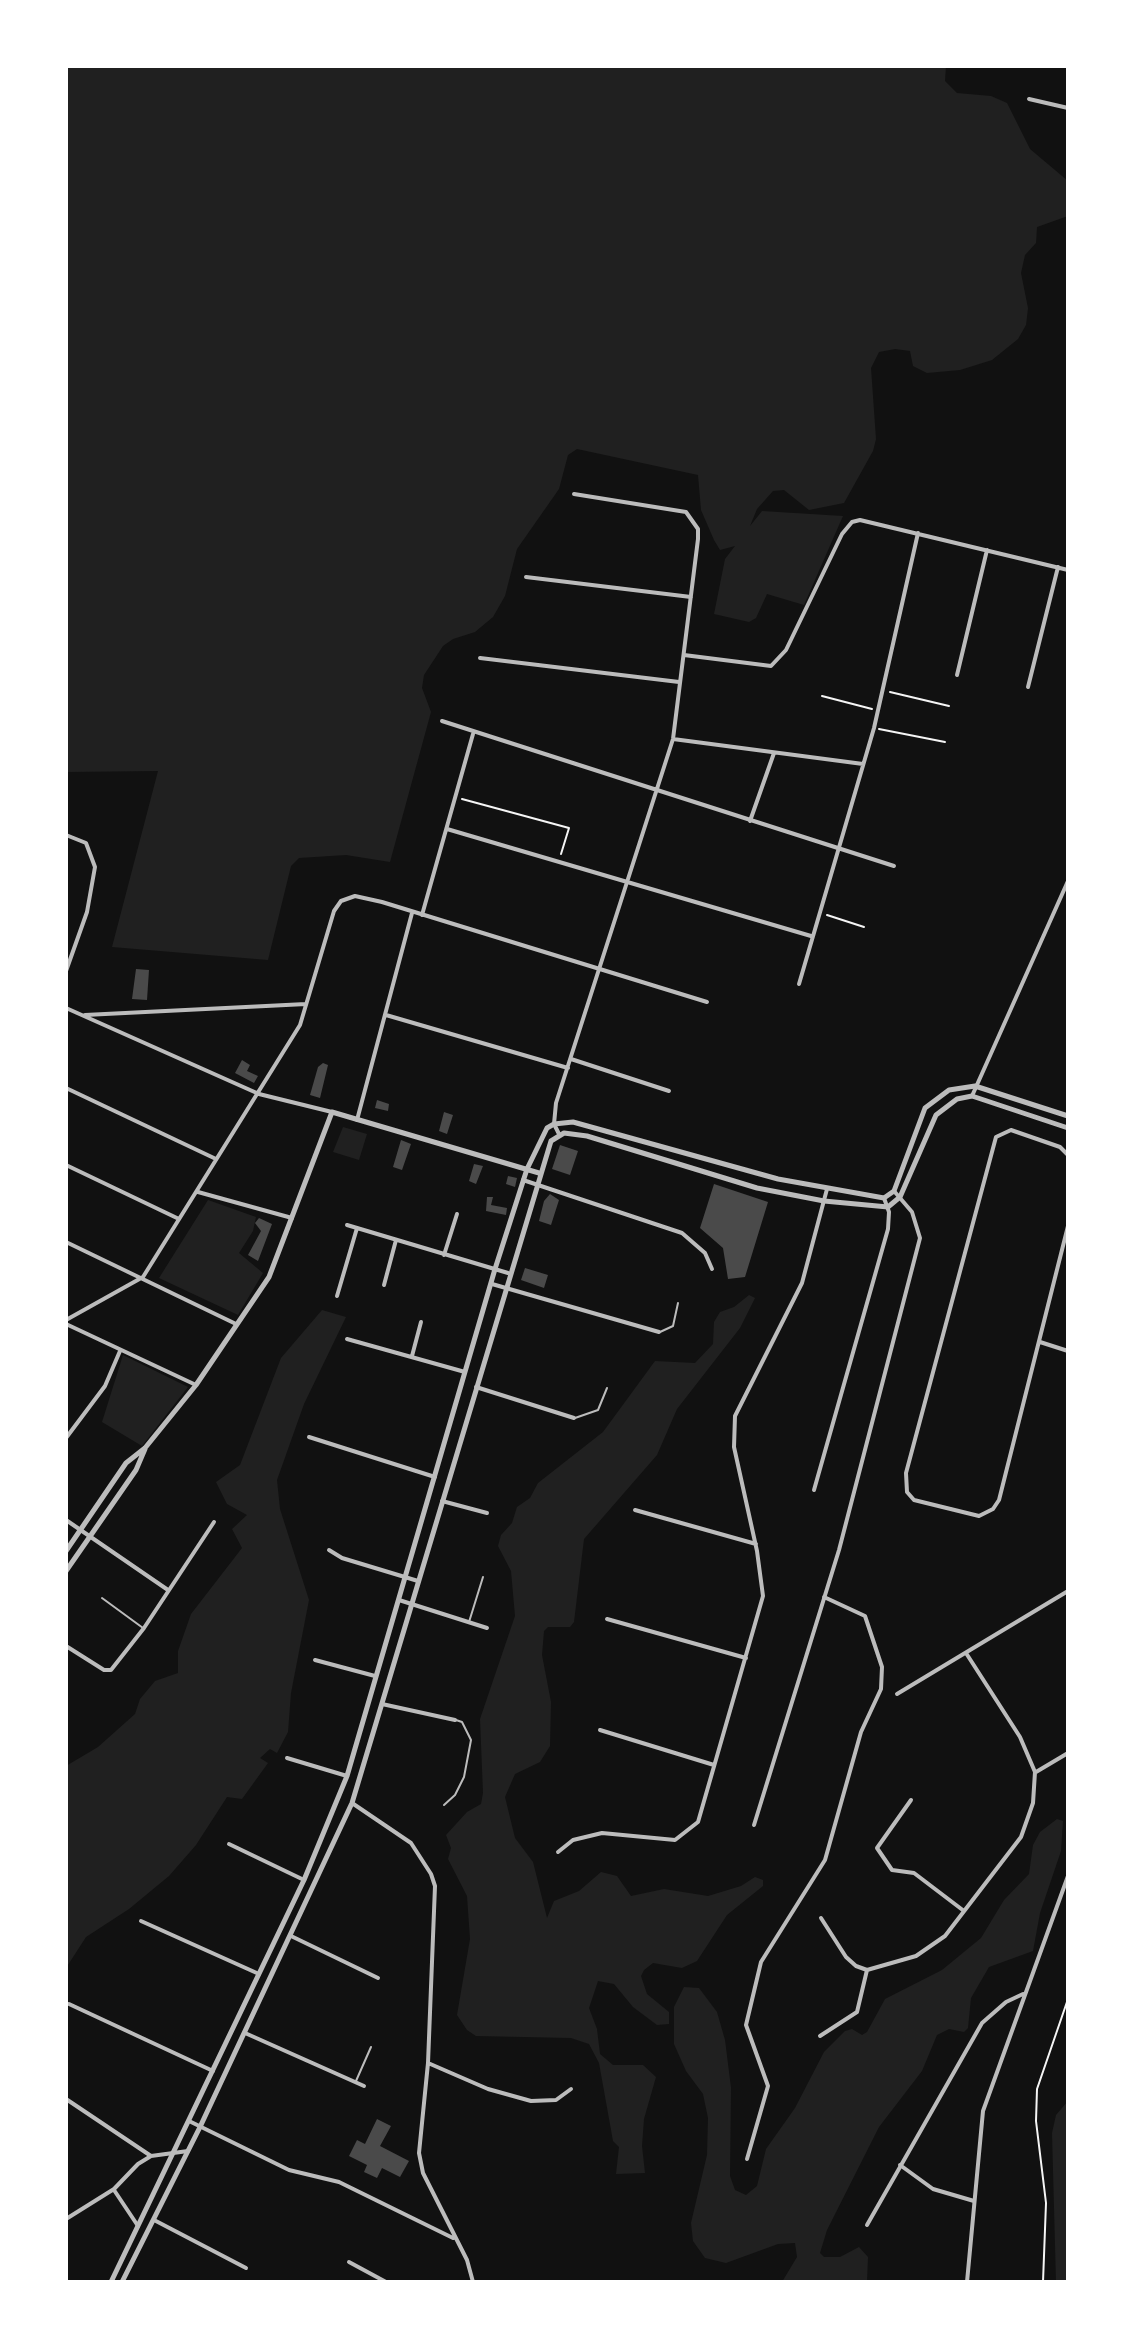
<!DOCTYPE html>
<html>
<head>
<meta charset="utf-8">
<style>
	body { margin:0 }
	#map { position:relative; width:1134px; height:2348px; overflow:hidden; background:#111; font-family:Quicksand,sans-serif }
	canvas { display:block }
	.frame { position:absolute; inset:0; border:68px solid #fff; pointer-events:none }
</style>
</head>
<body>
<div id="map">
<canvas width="1134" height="2348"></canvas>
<div class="frame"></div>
</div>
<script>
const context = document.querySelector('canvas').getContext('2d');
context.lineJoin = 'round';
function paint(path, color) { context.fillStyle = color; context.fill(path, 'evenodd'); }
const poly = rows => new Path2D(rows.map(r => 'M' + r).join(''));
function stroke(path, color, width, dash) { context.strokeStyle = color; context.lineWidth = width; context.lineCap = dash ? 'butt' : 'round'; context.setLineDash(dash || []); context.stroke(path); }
const green = poly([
	[66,66,946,66,945,81,957,93,991,96,1007,103,1030,149,1068,181,1068,216,1037,227,1036,243,1025,255,1021,273,1028,308,1026,325,1018,339,992,360,960,370,927,373,913,366,910,351,895,349,879,352,871,368,876,439,873,451,844,503,809,510,784,490,773,491,757,509,750,526,762,511,843,516,804,605,767,594,756,618,749,622,714,614,725,559,735,546,720,550,714,540,701,510,698,475,577,449,568,455,559,489,517,549,505,596,493,617,475,632,453,639,443,646,424,675,422,688,431,712,390,862,346,855,299,858,291,866,268,960,112,947,158,771,66,772],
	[343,1127,367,1134,359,1160,333,1152],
	[208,1200,256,1217,253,1231,239,1253,263,1273,238,1315,159,1278],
	[749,1295,755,1298,740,1328,677,1409,657,1455,584,1539,574,1622,570,1627,548,1627,544,1631,542,1655,551,1702,550,1746,540,1762,515,1774,505,1797,515,1838,533,1862,547,1918,554,1901,579,1891,601,1872,617,1876,631,1896,664,1889,708,1896,741,1886,755,1877,763,1880,763,1886,727,1915,697,1961,682,1968,653,1963,644,1970,641,1976,647,1994,669,2012,669,2024,657,2025,633,2007,614,1984,598,1981,589,2008,597,2029,600,2054,613,2065,643,2065,656,2077,644,2119,642,2146,645,2173,616,2174,619,2147,613,2141,599,2063,589,2044,571,2038,476,2036,467,2030,457,2015,470,1939,467,1896,448,1859,451,1848,446,1835,467,1812,481,1804,483,1793,480,1719,515,1616,511,1571,498,1546,501,1535,512,1523,517,1507,530,1498,538,1483,603,1432,655,1361,695,1363,713,1344,714,1322,720,1312,734,1307],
	[322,1310,346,1317,304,1404,277,1480,280,1509,309,1600,291,1693,288,1732,277,1753,270,1749,260,1758,268,1763,242,1799,227,1797,196,1845,169,1876,129,1909,86,1937,66,1968,66,1766,98,1747,135,1714,140,1699,155,1681,178,1673,178,1651,191,1614,242,1548,232,1529,247,1515,227,1504,216,1482,240,1465,281,1358],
	[123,1355,188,1387,142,1446,102,1422],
	[1057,1819,1063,1821,1061,1851,1040,1913,1033,1951,989,1967,971,1998,968,2028,964,2032,949,2029,937,2035,922,2071,879,2127,827,2230,820,2253,824,2257,840,2257,859,2247,868,2257,867,2282,782,2282,797,2257,795,2243,778,2244,726,2263,705,2258,693,2241,691,2223,707,2155,708,2118,703,2094,686,2071,674,2044,674,2007,684,1987,699,1988,717,2012,725,2040,731,2088,730,2176,735,2190,746,2195,757,2186,766,2149,795,2108,824,2052,845,2031,852,2029,862,2035,867,2032,885,1999,942,1970,981,1938,1004,1900,1029,1874,1033,1845,1040,1832],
	[1068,2101,1068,2282,1056,2282,1052,2133,1056,2115]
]);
const building = poly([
	[136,969,149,970,147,1000,132,999],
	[242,1060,250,1065,247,1071,258,1076,254,1083,235,1073],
	[323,1063,328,1065,320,1098,310,1095,318,1067],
	[377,1100,389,1104,388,1111,375,1108],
	[444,1112,453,1115,447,1134,439,1131],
	[401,1140,411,1144,402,1170,393,1167],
	[560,1145,578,1151,570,1175,552,1169],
	[474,1164,483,1166,476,1184,469,1181],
	[508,1176,517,1178,515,1187,506,1184],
	[714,1184,768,1202,745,1277,728,1279,723,1248,700,1228],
	[550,1194,559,1200,551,1225,539,1221,544,1201],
	[487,1197,493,1197,491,1205,507,1208,506,1215,486,1211],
	[259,1218,272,1224,258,1261,248,1255,261,1231,255,1223],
	[525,1268,548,1275,544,1288,521,1280],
	[377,2119,391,2126,380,2146,409,2161,400,2177,382,2168,377,2178,364,2172,367,2165,349,2156,357,2140,365,2144]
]);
const path = poly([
	[890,692,949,706],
	[822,696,872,709],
	[879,729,945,742],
	[462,799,569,828,561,854],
	[827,915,864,927],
	[1043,2282,1046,2203,1036,2121,1037,2089,1068,1999]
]);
const service = poly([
	[660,1332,673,1326,678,1303],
	[575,1418,598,1410,607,1388],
	[102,1598,143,1628],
	[469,1622,483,1577],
	[444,1805,455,1795,464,1777,471,1740,462,1722,456,1720],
	[356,2081,371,2047]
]);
const minor = poly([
	[1029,99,1068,108],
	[526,577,691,597],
	[684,655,771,666,786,650,842,534,852,522,860,520,1068,570],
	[480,658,679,682],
	[957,675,987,550],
	[1028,687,1058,567],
	[442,721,894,866],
	[673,739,863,764],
	[750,821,774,753],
	[447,829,811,936],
	[66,835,86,843,95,867,87,912,66,971],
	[422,915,473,734],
	[799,984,874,728,918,533],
	[66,1008,259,1094,332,1112],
	[85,1015,306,1004],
	[386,1015,568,1068],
	[571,1059,669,1091],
	[66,1088,216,1159],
	[972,1096,1068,881],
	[357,1120,412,913],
	[559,1134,554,1124,556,1103,673,739,698,539,698,529,686,512,574,494],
	[1068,1155,1060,1147,1011,1130,996,1137,906,1473,907,1492,914,1500,979,1516,993,1509,999,1500,1068,1226],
	[66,1165,179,1219],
	[523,1180,682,1233,705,1253,712,1269],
	[198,1192,292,1218],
	[347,1225,508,1273],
	[66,1242,236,1324],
	[444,1255,457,1214],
	[492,1284,659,1332],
	[384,1285,396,1240],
	[337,1296,357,1228],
	[66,1320,143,1277,300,1025,334,911,341,901,355,896,382,902,707,1002],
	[66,1324,196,1385],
	[347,1339,465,1372],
	[1040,1342,1068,1351],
	[412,1356,421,1322],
	[476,1387,574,1418],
	[309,1437,435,1477],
	[66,1438,105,1386,120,1351],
	[814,1490,888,1229,889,1212,884,1198],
	[442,1501,487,1513],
	[635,1510,756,1544],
	[66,1520,168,1590],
	[329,1550,342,1558,418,1581],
	[399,1600,487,1628],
	[607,1619,746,1658],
	[66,1646,104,1670,111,1670,144,1628,214,1522],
	[315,1660,375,1676],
	[897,1694,1068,1591],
	[382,1704,455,1720],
	[600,1730,714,1765],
	[287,1758,347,1776],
	[1036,1772,1068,1753],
	[911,1800,877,1848,892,1870,914,1873,964,1911],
	[352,1803,411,1843,431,1874,435,1886,428,2063,419,2153,423,2173,467,2260,473,2282],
	[754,1825,839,1550,920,1238,912,1212,894,1191],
	[229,1844,304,1880],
	[558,1852,573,1840,602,1833,675,1840,698,1822,763,1596,757,1551,734,1447,735,1416,802,1283,827,1189],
	[821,1918,846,1957,856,1966,867,1970,916,1956,945,1936,1021,1837,1033,1803,1035,1772,1020,1737,966,1653],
	[141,1921,259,1974],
	[291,1936,378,1978],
	[69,2004,213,2071],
	[245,2033,364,2086],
	[820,2036,857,2012,867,1970],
	[428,2063,488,2089,531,2101,556,2100,571,2089],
	[66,2099,151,2156],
	[189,2121,289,2170,339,2182,453,2238],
	[747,2159,768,2086,746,2025,761,1962,825,1860,861,1732,881,1689,882,1667,865,1616,824,1597],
	[900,2165,933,2189,974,2201],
	[114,2190,138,2226],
	[66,2219,114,2189,138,2164,151,2156,188,2151],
	[154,2220,246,2268],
	[867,2225,982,2023,1006,2002,1023,1994],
	[349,2262,386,2282],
	[967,2282,983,2111,1068,1876]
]);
const tertiary = poly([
	[66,1551,126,1463,145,1448,196,1385,269,1277,332,1112,539,1173],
	[66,1571,136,1470,145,1449],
	[111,2282,304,1880,347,1776,495,1269,527,1169,547,1128,554,1124,573,1122,778,1179,884,1198,894,1191,925,1108,949,1090,975,1086,1068,1116],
	[122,2282,200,2127,352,1803,551,1141,564,1133,587,1136,757,1188,824,1201,888,1207,900,1197,936,1115,957,1099,972,1096,1068,1128]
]);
paint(green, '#202020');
paint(building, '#4a4a4a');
stroke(path, '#f5f5f5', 2);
stroke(service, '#bcbcbc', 2);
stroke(minor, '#bcbcbc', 4);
stroke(tertiary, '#bcbcbc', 5);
</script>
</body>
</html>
